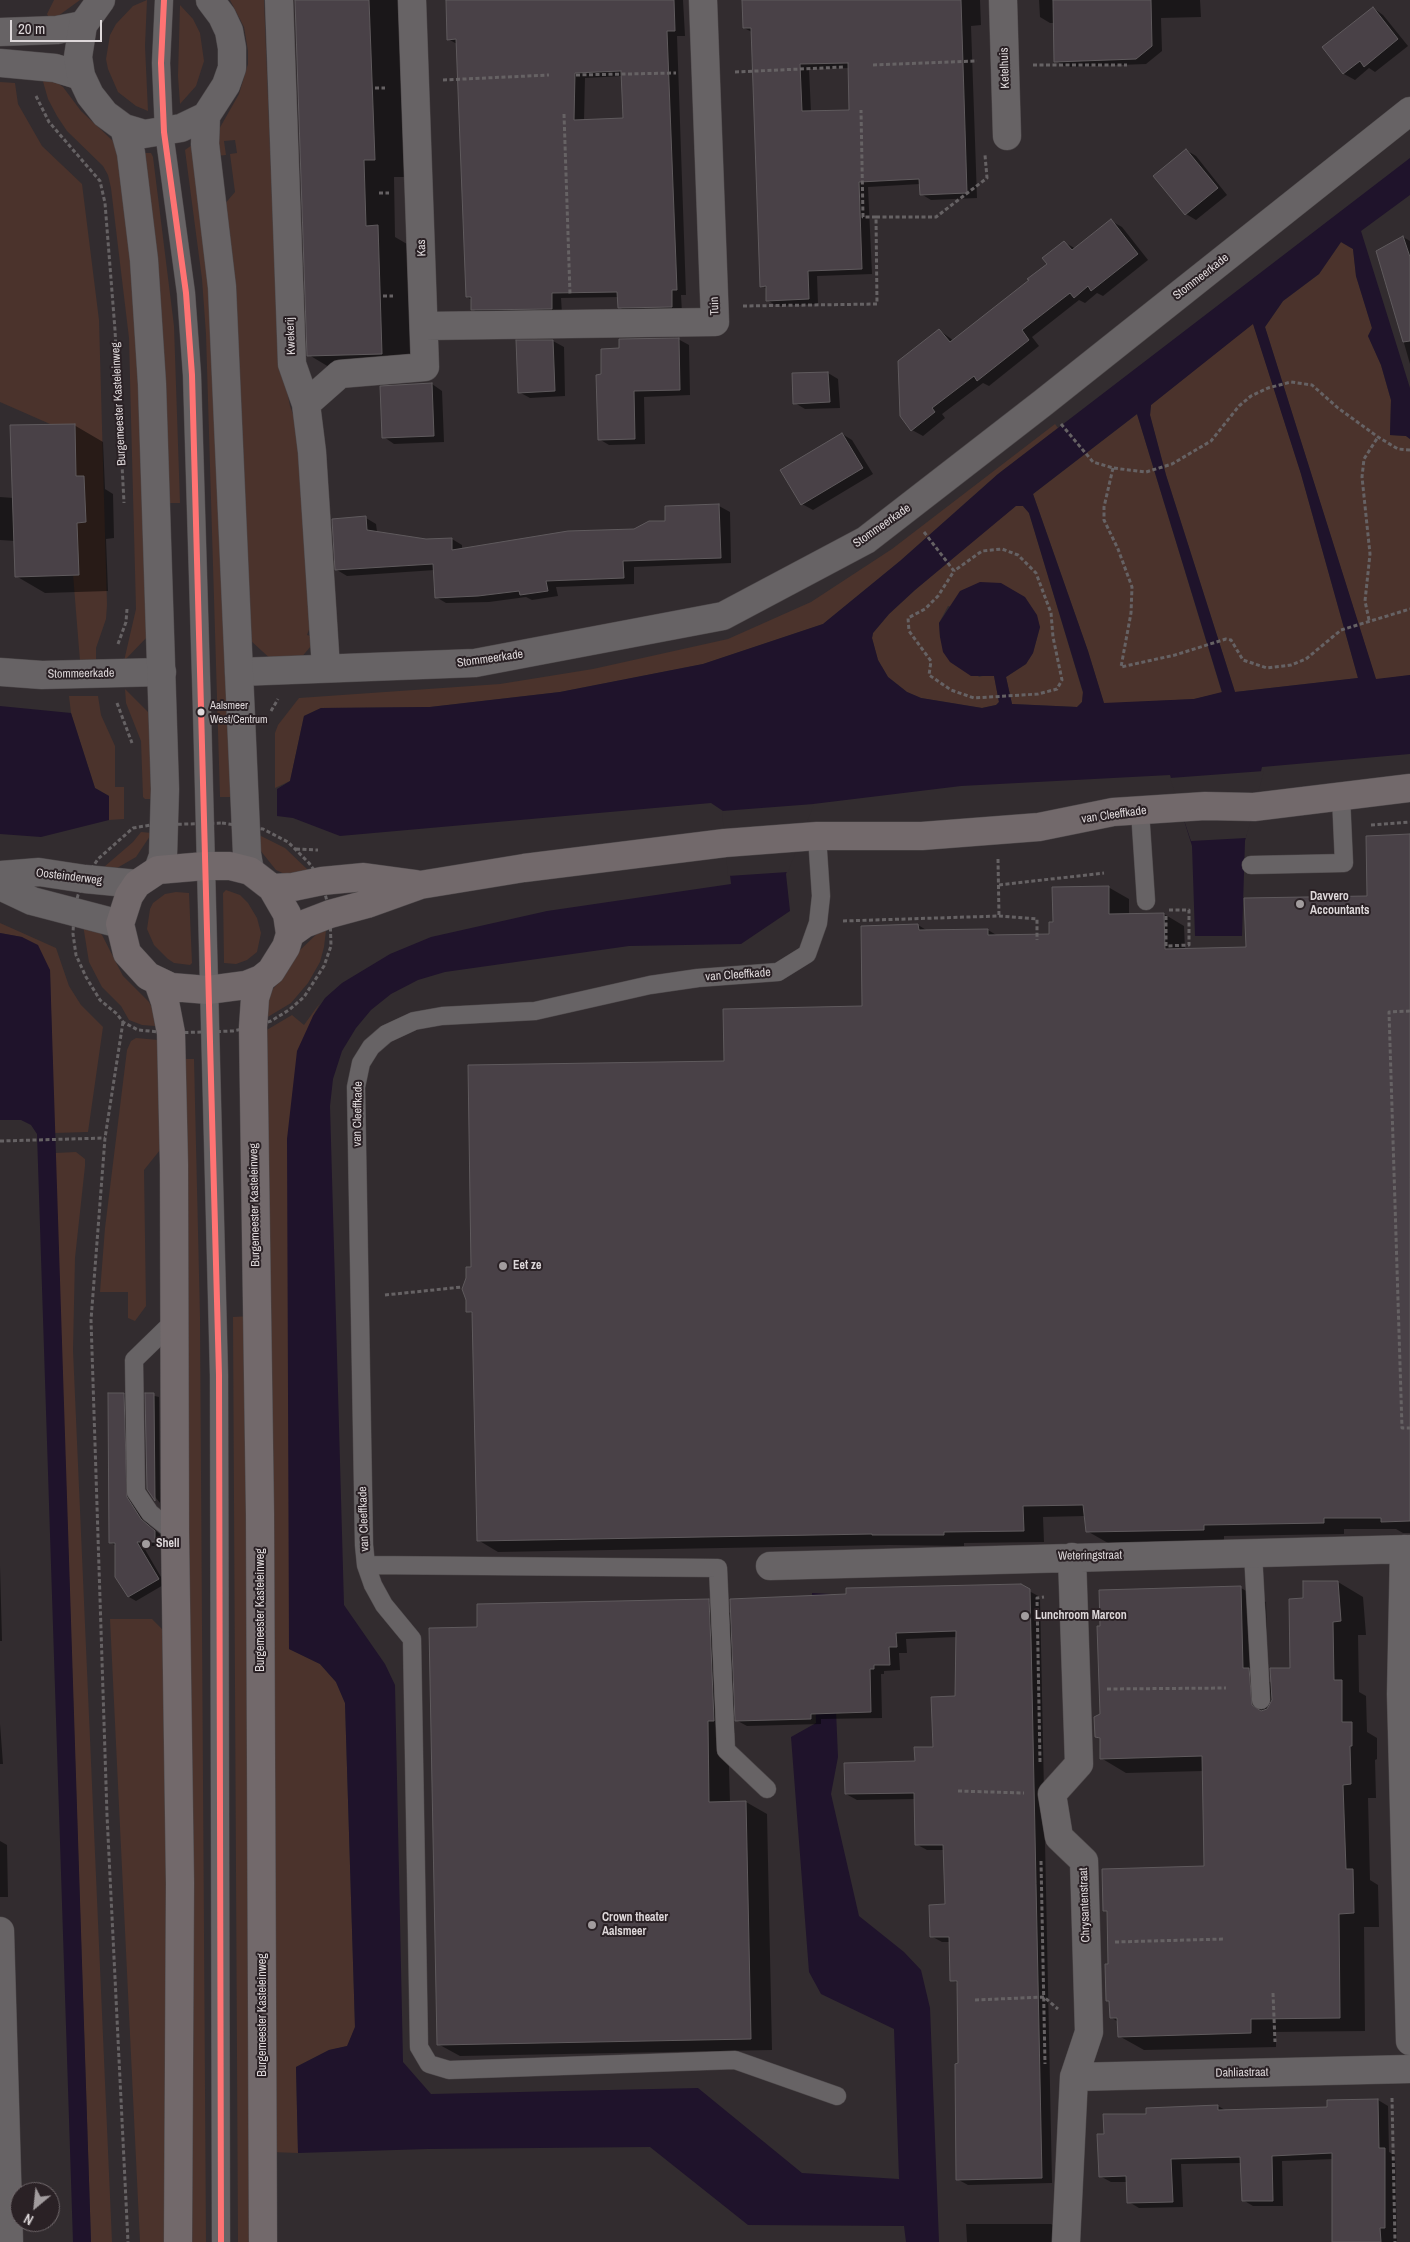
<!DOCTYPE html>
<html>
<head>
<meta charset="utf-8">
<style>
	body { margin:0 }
	#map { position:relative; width:1410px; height:2242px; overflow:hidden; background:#322c2f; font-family:"Archivo Narrow",sans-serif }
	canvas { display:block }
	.north { position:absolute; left:10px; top:2182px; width:50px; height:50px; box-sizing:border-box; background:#2a2125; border:1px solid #726a6d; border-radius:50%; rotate:208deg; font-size:14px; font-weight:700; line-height:20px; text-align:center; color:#ded8da }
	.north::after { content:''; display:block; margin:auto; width:18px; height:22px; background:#a29c9e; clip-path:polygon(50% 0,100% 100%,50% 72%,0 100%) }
	.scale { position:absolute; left:10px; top:20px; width:92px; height:22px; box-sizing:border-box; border:2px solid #ded8da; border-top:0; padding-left:6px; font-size:15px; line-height:18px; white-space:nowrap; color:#ded8da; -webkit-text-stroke:4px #2a2125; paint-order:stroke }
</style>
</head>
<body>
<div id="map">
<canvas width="1410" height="2242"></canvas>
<div class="north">N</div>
<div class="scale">20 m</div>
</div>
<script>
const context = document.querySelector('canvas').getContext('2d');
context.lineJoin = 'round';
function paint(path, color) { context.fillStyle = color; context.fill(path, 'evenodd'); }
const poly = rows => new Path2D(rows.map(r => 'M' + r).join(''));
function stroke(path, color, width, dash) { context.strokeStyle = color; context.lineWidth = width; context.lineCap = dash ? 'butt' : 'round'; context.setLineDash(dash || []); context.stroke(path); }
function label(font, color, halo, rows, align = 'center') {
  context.font = font + ' "Archivo Narrow",sans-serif'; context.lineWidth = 4; context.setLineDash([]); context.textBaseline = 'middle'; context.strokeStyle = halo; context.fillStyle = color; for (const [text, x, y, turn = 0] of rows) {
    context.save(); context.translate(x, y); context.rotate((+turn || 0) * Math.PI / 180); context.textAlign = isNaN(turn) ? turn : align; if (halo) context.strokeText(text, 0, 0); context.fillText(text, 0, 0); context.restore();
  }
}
const green = poly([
	[54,0,80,0,58,16,49,18,47,14],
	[147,0,145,46,148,111,136,106,118,92,108,69,106,59,110,35,116,24,133,6],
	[230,0,264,0,278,347,290,406,301,437,310,627,307,635,314,637,311,646,300,659,274,662,250,640,223,206,235,192,230,154,237,153,235,140,224,141,226,155,216,156,218,131,239,94,248,64,248,51,244,27],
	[180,5,193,19,200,33,204,61,196,86,180,104,178,76],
	[42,78,55,81,63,87,81,111,113,141,118,149,135,267,147,637,124,661,136,609,131,418,129,338,111,188,108,175,103,166,67,131,57,116,48,99],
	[0,82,15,83,18,104,42,146,82,184,99,320,107,605,106,619,96,648,96,662,80,661,67,500,66,431,0,402],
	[192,145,212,270,234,797,220,797,206,334,202,279,185,150],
	[143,153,151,153,153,157,174,326,180,503,166,503],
	[1341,242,1353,249,1356,276,1372,328,1368,336,1381,365,1391,400,1390,435,1406,436,1410,439,1410,675,1376,680,1265,327,1283,301,1319,274],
	[1253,323,1301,474,1358,678,1235,692,1166,475,1150,415,1151,405],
	[1137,414,1222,693,1194,699,1104,704,1088,651,1033,494],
	[1055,424,1058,428,998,474,900,561,823,624,703,664,560,692,430,707,321,708,304,716,290,781,275,788,275,733,278,725,299,698,500,684,593,669,728,639,811,602,892,549],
	[1016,505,1023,506,1029,513,1083,693,1082,702,1077,707,1012,704,1006,677,1026,664,1033,653,1040,627,948,606,939,623,940,637,979,677,990,674,994,676,999,702,996,705,982,708,921,698,907,692,888,677,878,660,872,638,873,633,889,614,915,590],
	[125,689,148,712,152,712,154,799,145,799,143,797,141,741,126,703],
	[69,696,98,696,101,715,115,746,115,787,124,787,124,819,109,820,109,796,95,788,71,713],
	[141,832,152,833,136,857,117,868,104,867,133,842],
	[259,835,285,848,308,870,287,875,276,870,260,850],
	[226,890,240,895,248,903,257,918,261,933,257,952,247,960,236,964,224,963,223,893],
	[176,892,189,893,192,963,190,965,174,963,168,959,154,945,147,929,150,909,153,903,165,894],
	[0,923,56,948,69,986,81,1005,103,1027,88,1132,54,1133,50,970,22,937,0,933],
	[83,925,97,930,102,935,123,976,149,1002,155,1014,155,1026,142,1025,129,1020,121,1006,102,987,89,962],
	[322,929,326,930,324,947,320,962,308,983,291,1003,266,1018,268,994,283,978,299,951],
	[320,1003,313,1016,289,1649,320,1664,336,1682,345,1703,355,2027,348,2046,329,2050,296,2067,298,2153,271,2152,265,1031,292,1015,304,1025],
	[136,1038,158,1040,164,1145,144,1170,146,1306,135,1321,128,1318,128,1292,100,1292,105,1228,127,1050,131,1041],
	[183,1059,194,1059,200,1317,206,2242,187,2242],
	[76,1152,85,1159,85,1166,75,1258,73,1350,112,2242,91,2242,55,1153],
	[251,1316,254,2242,238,2242,233,1317],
	[110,1619,152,1619,166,1633,172,2242,140,2242]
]);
const water = poly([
	[1410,158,1410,195,1361,231,1410,388,1410,439,1406,436,1390,435,1391,400,1381,365,1368,336,1372,328,1356,276,1353,249,1341,242,1319,274,1283,301,1265,327,1376,679,1410,675,1410,754,1262,767,1245,841,1242,936,1195,936,1192,846,1170,775,961,786,813,804,786,874,790,911,741,944,629,946,445,972,418,980,391,994,371,1010,356,1028,342,1051,333,1079,330,1106,344,1605,385,1664,395,1685,403,2062,431,2094,698,2088,802,2173,899,2179,894,2029,821,1994,809,1972,791,1737,816,1723,812,1593,831,1594,838,1757,831,1794,859,1916,904,1952,921,1970,930,2008,939,2242,906,2242,904,2226,748,2225,650,2147,428,2149,298,2153,296,2067,329,2050,347,2046,355,2027,345,1703,336,1682,320,1664,289,1649,287,1139,297,1051,313,1016,325,998,342,983,390,954,431,937,547,911,731,884,723,811,711,803,340,836,293,818,277,816,277,789,290,781,304,716,321,708,430,707,560,692,703,664,823,624,900,561,998,474],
	[1253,324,1301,474,1358,678,1235,692,1166,475,1150,415,1151,405],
	[1137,414,1222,692,1194,699,1104,703,1088,651,1033,494],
	[1016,506,1023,506,1029,513,1083,692,1082,702,1077,707,1012,704,1006,677,1026,664,1033,653,1040,627,1037,615,1025,597,1001,583,980,582,960,591,939,623,940,637,943,652,950,662,971,676,994,676,999,702,996,705,982,708,921,698,907,692,888,677,878,660,872,638,873,633,889,614,915,590],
	[0,706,71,713,95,788,109,796,109,820,41,837,0,834],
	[0,933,22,937,38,945,50,970,91,2242,73,2242,37,1134,31,1125,21,1120,0,1120]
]);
const pier = poly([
	[1264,771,1246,838,1191,841,1170,778],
	[814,804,788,872,728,876,722,811]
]);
const shadow = poly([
	[295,0,398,0,405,177,394,177,395,237,407,244,412,370,339,373,309,355],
	[447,0,683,0,685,36,677,36,686,295,681,295,682,312,629,313,619,307,618,297,561,298,562,314,482,315,472,309,472,300,467,297,457,44,448,39],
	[622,76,624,119,584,121,585,78],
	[743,0,980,0,981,25,971,26,977,198,931,200,921,194,920,184,868,187,872,274,817,276,818,304,777,306,767,300,767,289,762,286,752,32,744,28],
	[849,68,850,111,811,112,809,69],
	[1039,0,1200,0,1201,17,1161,18,1162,51,1146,64,1066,67,1056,61,1054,23,1050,23,1040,17],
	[1373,8,1383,15,1408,46,1375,72,1369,68,1355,80,1344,74,1324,47],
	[1186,150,1196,156,1227,195,1196,220,1186,214],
	[1111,221,1122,227,1148,260,1103,296,1097,293,1085,303,1079,300,1032,337,1039,346,989,386,983,383,942,414,945,418,923,436,912,430,939,330,954,341,1031,281,1048,264,1064,242,1076,249],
	[1403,237,1410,241,1410,364,1378,252],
	[678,339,689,345,690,395,644,397,645,444,609,445,599,439,603,376,620,350],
	[553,341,564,347,565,396,530,398,519,392,518,342],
	[828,373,838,379,840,408,805,409,795,403],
	[432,384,442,391,444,442,394,444,384,437],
	[74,425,103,442,105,489,113,494,114,538,106,539,108,591,45,593,16,576,15,541,0,540,0,497,14,498],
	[842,434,852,440,873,474,813,510,802,504],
	[719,506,730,512,731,563,634,567,634,584,556,587,558,596,532,600,526,597,489,602,446,603,436,597,435,570,347,576,337,570,366,518,376,524,377,532,426,540,452,539,462,545,462,550,634,531,667,522,666,507],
	[1410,836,1410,1533,1403,1533,1396,1529,1344,1529,1344,1534,1224,1536,1224,1541,1108,1543,1087,1531,1085,1516,1043,1517,1044,1542,964,1543,964,1546,890,1545,498,1552,478,1540,473,1314,467,1311,472,1268,725,1062,864,1007,918,925,928,931,988,930,998,936,1051,935,1054,923,1108,887,1129,899,1129,915,1164,914,1184,926,1185,949,1247,948,1369,897],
	[124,1394,131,1399,134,1503,149,1525,162,1536,162,1546,143,1546,165,1584,136,1601,129,1597,116,1546,110,1542],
	[146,1394,159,1397,160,1503,148,1488],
	[0,1566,2,1641,0,1641],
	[1338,1582,1363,1597,1366,1635,1358,1635,1359,1692,1366,1696,1367,1732,1377,1738,1377,1759,1375,1760,1376,1798,1368,1798,1370,1880,1378,1885,1379,1927,1364,1927,1365,2031,1276,2032,1276,2047,1144,2050,1119,2036,1118,2022,1111,2017,1110,2002,1107,2000,1109,1965,1108,1912,1105,1910,1205,1867,1203,1771,1126,1773,1101,1758,1101,1739,1096,1737,1101,1714,1241,1588,1266,1602,1268,1681,1272,1683,1291,1669,1304,1599],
	[1020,1586,1040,1597,1052,2183,968,2185,957,2179,959,1984,952,1980,950,1942,942,1942,931,1936,947,1906,944,1850,927,1850,916,1844,916,1799,857,1800,846,1794,916,1762,934,1748,956,1697,957,1637,906,1639,907,1653,899,1653,900,1670,884,1671,884,1674,881,1674,882,1718,821,1719,821,1724,747,1726,734,1719,735,1733,728,1733,730,1802,746,1802,767,1814,772,2050,460,2056,438,2044,478,1629,708,1601,732,1614],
	[0,1724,3,1764,0,1764,0,1776],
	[0,1841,7,1845,8,1897,0,1897],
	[1378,2100,1388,2106,1389,2152,1395,2155,1397,2242,1334,2242,1334,2159,1282,2161,1283,2206,1253,2206,1243,2200,1241,2163,1181,2164,1183,2207,1139,2208,1129,2202,1128,2182,1111,2182,1100,2176,1105,2135,1148,2115,1218,2106,1227,2111,1328,2108],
	[966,2224,1051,2224,1061,2230,1053,2242,967,2242]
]);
const building = poly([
	[295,0,369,0,375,160,364,160,366,226,378,225,382,354,307,356,295,0],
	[446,0,674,0,675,31,667,31,677,290,672,290,672,307,618,308,617,292,552,293,552,309,471,310,471,297,466,297,456,39,447,40,446,0],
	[621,71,623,118,574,120,575,73,621,71],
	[742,0,961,0,967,193,920,195,919,179,859,182,862,269,808,271,809,299,766,301,766,286,760,287,751,28,743,28,742,0],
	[848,63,849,110,802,111,800,64,848,63],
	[1053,0,1151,0,1152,46,1136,59,1054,62,1053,0],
	[1373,7,1398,39,1364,67,1360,61,1343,74,1322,47,1373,7],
	[1186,149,1218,188,1185,215,1153,176,1186,149],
	[1111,219,1138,254,1091,291,1088,286,1074,298,1070,293,1022,330,1029,340,977,381,974,376,932,408,935,412,911,431,900,416,898,361,939,329,950,342,1029,280,1027,279,1047,264,1042,258,1064,241,1072,250,1111,219],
	[1403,236,1410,257,1410,341,1403,342,1376,251,1403,236],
	[679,338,680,390,634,391,635,439,598,440,596,375,601,374,601,349,619,348,619,339,679,338],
	[516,340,553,340,555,391,518,393,516,340],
	[828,372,830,402,793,404,792,373,828,372],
	[432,383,434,436,382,438,380,386,432,383],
	[75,424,76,476,84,476,86,522,77,523,79,575,15,577,10,425,75,424],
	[842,433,863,468,801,505,780,470,842,433],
	[719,504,721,558,623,561,624,578,546,581,548,591,520,595,519,591,478,596,435,598,433,564,335,570,332,519,366,516,367,530,426,539,452,538,452,550,568,531,634,529,649,521,665,521,665,506,719,504],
	[1410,834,1410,1521,1381,1522,1381,1518,1324,1518,1324,1523,1204,1525,1204,1530,1086,1532,1083,1505,1023,1506,1024,1531,944,1532,944,1535,872,1535,872,1534,477,1541,472,1312,466,1312,466,1300,462,1289,466,1278,466,1267,471,1267,468,1065,724,1061,723,1009,862,1006,861,926,918,924,919,930,988,929,988,935,1049,934,1049,922,1053,922,1052,887,1109,886,1109,914,1164,913,1165,949,1246,947,1244,898,1367,896,1366,836,1410,834],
	[108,1393,124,1393,127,1497,141,1519,155,1531,155,1542,137,1542,159,1579,128,1597,115,1577,115,1543,109,1543,108,1393],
	[145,1393,154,1393,155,1501,147,1489,145,1393],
	[1303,1581,1338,1581,1341,1621,1333,1622,1334,1680,1342,1680,1342,1722,1352,1722,1352,1746,1350,1746,1351,1784,1343,1785,1346,1869,1353,1869,1354,1913,1339,1914,1340,2018,1251,2019,1251,2033,1118,2037,1117,2018,1110,2018,1109,2001,1106,2001,1105,1964,1108,1964,1107,1911,1103,1911,1102,1869,1204,1866,1202,1756,1100,1759,1100,1738,1095,1737,1094,1717,1100,1714,1097,1626,1100,1626,1099,1590,1241,1586,1243,1668,1249,1668,1252,1705,1261,1711,1267,1709,1272,1700,1270,1668,1290,1668,1289,1599,1303,1598,1303,1581],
	[1021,1584,1030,1589,1042,2178,956,2180,955,2064,958,2063,957,1981,950,1981,949,1937,930,1937,929,1905,945,1904,943,1845,915,1845,914,1793,845,1794,844,1763,915,1761,914,1747,933,1747,931,1697,955,1696,956,1631,896,1633,897,1647,889,1647,890,1665,874,1665,874,1669,870,1669,871,1712,811,1714,811,1719,735,1721,730,1599,846,1594,846,1588,1021,1584],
	[709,1599,714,1721,708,1721,709,1802,746,1801,751,2039,437,2045,429,1628,477,1627,477,1604,709,1599],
	[1378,2099,1379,2148,1385,2148,1385,2228,1380,2228,1381,2242,1332,2242,1332,2153,1272,2156,1273,2201,1242,2201,1240,2157,1171,2159,1173,2202,1127,2203,1126,2176,1099,2177,1097,2134,1104,2134,1103,2114,1146,2114,1146,2108,1218,2105,1218,2110,1327,2107,1327,2100,1378,2099]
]);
const path = poly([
	[873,65,977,61],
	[1033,65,1127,65],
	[735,72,844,67],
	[576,75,676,73],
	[443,80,549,75],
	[375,88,385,88],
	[36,96,49,122,100,181,105,203,115,330,124,503],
	[564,114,570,294],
	[379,193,389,193],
	[876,217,936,217,987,178,985,155],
	[383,296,393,296],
	[743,306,877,304,876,217,863,217,861,110],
	[1061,424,1093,462,1113,468,1146,472,1172,464,1211,441,1239,406,1251,396,1268,388,1291,382,1312,385,1338,408,1378,437,1398,449,1410,450],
	[1113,468,1104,507,1104,520,1118,549,1132,587,1131,613,1121,667,1175,655,1226,639,1231,640,1243,660,1267,668,1291,665,1306,659,1341,630,1410,609],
	[924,532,954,571,938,596,925,609,908,618,909,631,931,661,929,675,951,690,974,698,1038,694,1057,689,1062,680,1053,637,1051,613,1036,573,1018,555,1002,549,982,551,954,571],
	[1369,620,1365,601,1370,554,1362,477,1364,459,1378,437],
	[118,644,126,622,127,609],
	[117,703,132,743],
	[271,711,278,699],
	[222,823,263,829,288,842,309,863,322,881,330,914,331,946,324,966,304,997,289,1010,271,1021,253,1027,233,1031,171,1033,138,1030,123,1022,117,1014,100,1000,86,977,76,955,73,934,74,911,78,895,85,879,98,859,133,828,151,825,222,823],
	[1371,825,1410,822],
	[296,849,318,850],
	[998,859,999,916],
	[999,885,1104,873],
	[1166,916,1166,946,1189,945,1189,910,1167,910],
	[843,921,999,916,1037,919,1037,940],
	[1410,1011,1389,1012,1402,1428,1410,1428],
	[123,1022,105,1138,91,1320,107,1815,128,2242],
	[0,1141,105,1138],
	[385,1295,462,1287],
	[1107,1689,1226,1688],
	[1040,1762,1037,1598,1044,1597],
	[958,1791,1024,1793],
	[1041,1861,1045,2064],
	[1115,1942,1225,1939],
	[1273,1993,1275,2042],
	[975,2000,1044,1997,1058,2009],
	[1392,2098,1395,2242]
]);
const service = poly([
	[164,0,161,63,164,132,186,293,192,375,202,711,219,1375,221,2242],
	[1140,811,1146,901],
	[817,836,821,896,818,923,807,954,778,972,698,978,650,985,535,1011,442,1016,414,1021,386,1034,371,1047,361,1063,356,1087,364,1545,366,1565,373,1585,384,1605,412,1639,419,2047,429,2064,449,2070,735,2060,837,2096],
	[1251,865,1344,863,1341,797],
	[174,1321,134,1360,136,1492,150,1513,175,1533],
	[1253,1553,1261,1700],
	[366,1565,718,1568,726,1750,767,1789]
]);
const minor = poly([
	[279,0,292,364,306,404,312,452,326,668],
	[1003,0,1007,136],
	[0,32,57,30,83,25],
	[0,63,55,68,81,76],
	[425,326,715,322,703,0],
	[306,404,340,374,425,367,412,0],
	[0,672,42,675,162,672],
	[239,672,475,663,723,616,866,540,1044,402,1410,111],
	[1404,1549,1401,1694,1410,2041],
	[770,1566,1410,1549],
	[0,1931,9,2242],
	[1074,2077,1410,2069],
	[1066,2242,1074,2077,1089,2032,1084,1861,1059,1837,1052,1794,1079,1764,1072,1557]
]);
const tertiary = poly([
	[101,0,83,25,78,57,81,76,90,95,105,114,124,128,144,134,181,128,206,116,226,85,232,68,232,48,229,31,222,16,210,0],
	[206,116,205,144,222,287,247,854,250,871],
	[124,128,131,153,144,260,152,384,165,789,163,856,158,870],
	[0,875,39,872,85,879,137,884],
	[0,886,32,901,120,924]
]);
const secondary = poly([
	[205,866,230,866,250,871,272,888,287,914,290,934,286,947,271,971,261,979,246,985,208,990,171,987,148,976,127,953,120,924,129,896,137,884,158,870,205,866],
	[272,888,293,887,322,881,364,877,416,884],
	[290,934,304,924,330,914,367,904,420,885,524,868,725,843,817,836,922,836,1039,827,1113,812,1205,806,1254,807,1410,788],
	[261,979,255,998,253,1027,260,1514,263,2242],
	[158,982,165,1002,171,1033,174,1165,175,1533,180,1883,178,2242]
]);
const bus1 = poly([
	[164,0,161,63,164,132,186,293,192,375,219,1375,221,2242]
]);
const markers = [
	[201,712,4.5,"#ded8da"],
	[1300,904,5,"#a29c9e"],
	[503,1266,5,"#a29c9e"],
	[146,1544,5,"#a29c9e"],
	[1025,1616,5,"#a29c9e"],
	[592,1925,5,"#a29c9e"]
];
const busNames = [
	["Aalsmeer",210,706],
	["West/Centrum",210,720]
];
const streetNames = [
	["Ketelhuis",1005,68,-92],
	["Kas",422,248,-92],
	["Stommeerkade",1201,277,-38],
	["Tuin",715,306,-92],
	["Kwekerij",291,336,-92],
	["Burgemeester Kasteleinweg",119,404,-93],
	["Stommeerkade",882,526,-35],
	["Stommeerkade",490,659,-8],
	["Stommeerkade",81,674,-1],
	["van Cleeffkade",1114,815,-8],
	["Oosteinderweg",69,877,7],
	["van Cleeffkade",738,975,-4],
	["van Cleeffkade",358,1114,-89],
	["Burgemeester Kasteleinweg",255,1205,-91],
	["van Cleeffkade",364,1519,-92],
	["Weteringstraat",1090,1556,-1],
	["Burgemeester Kasteleinweg",261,1610,-90],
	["Chrysantenstraat",1085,1905,-92],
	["Burgemeester Kasteleinweg",263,2015,-90],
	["Dahliastraat",1242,2073,-1]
];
const poiNames = [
	["Davvero",1310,897],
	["Accountants",1310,911],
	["Eet ze",513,1266],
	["Shell",156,1544],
	["Lunchroom Marcon",1035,1616],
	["Crown theater",602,1918],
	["Aalsmeer",602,1932]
];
paint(green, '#4b332c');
paint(water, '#1f132b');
paint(pier, '#322c2f');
paint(shadow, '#0007');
paint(building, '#494147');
stroke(building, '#5f5a5d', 1);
stroke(service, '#4d484a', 19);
stroke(minor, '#4d484a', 29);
stroke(tertiary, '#4d484a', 29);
stroke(secondary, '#4d484a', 29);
stroke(path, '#666264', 3, [4, 2.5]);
stroke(service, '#676365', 18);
stroke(minor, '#676365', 28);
stroke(tertiary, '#676365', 28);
stroke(secondary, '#72696b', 28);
stroke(bus1, '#ff7373', 6);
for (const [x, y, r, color] of markers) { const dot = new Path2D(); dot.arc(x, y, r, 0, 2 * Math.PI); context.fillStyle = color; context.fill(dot); stroke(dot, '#2a2125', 2); }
label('11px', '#ded8da', '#2a2125', busNames, 'left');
label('12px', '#ded8da', '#2a2125', streetNames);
label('bold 12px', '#ded8da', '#2a2125', poiNames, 'left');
</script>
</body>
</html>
